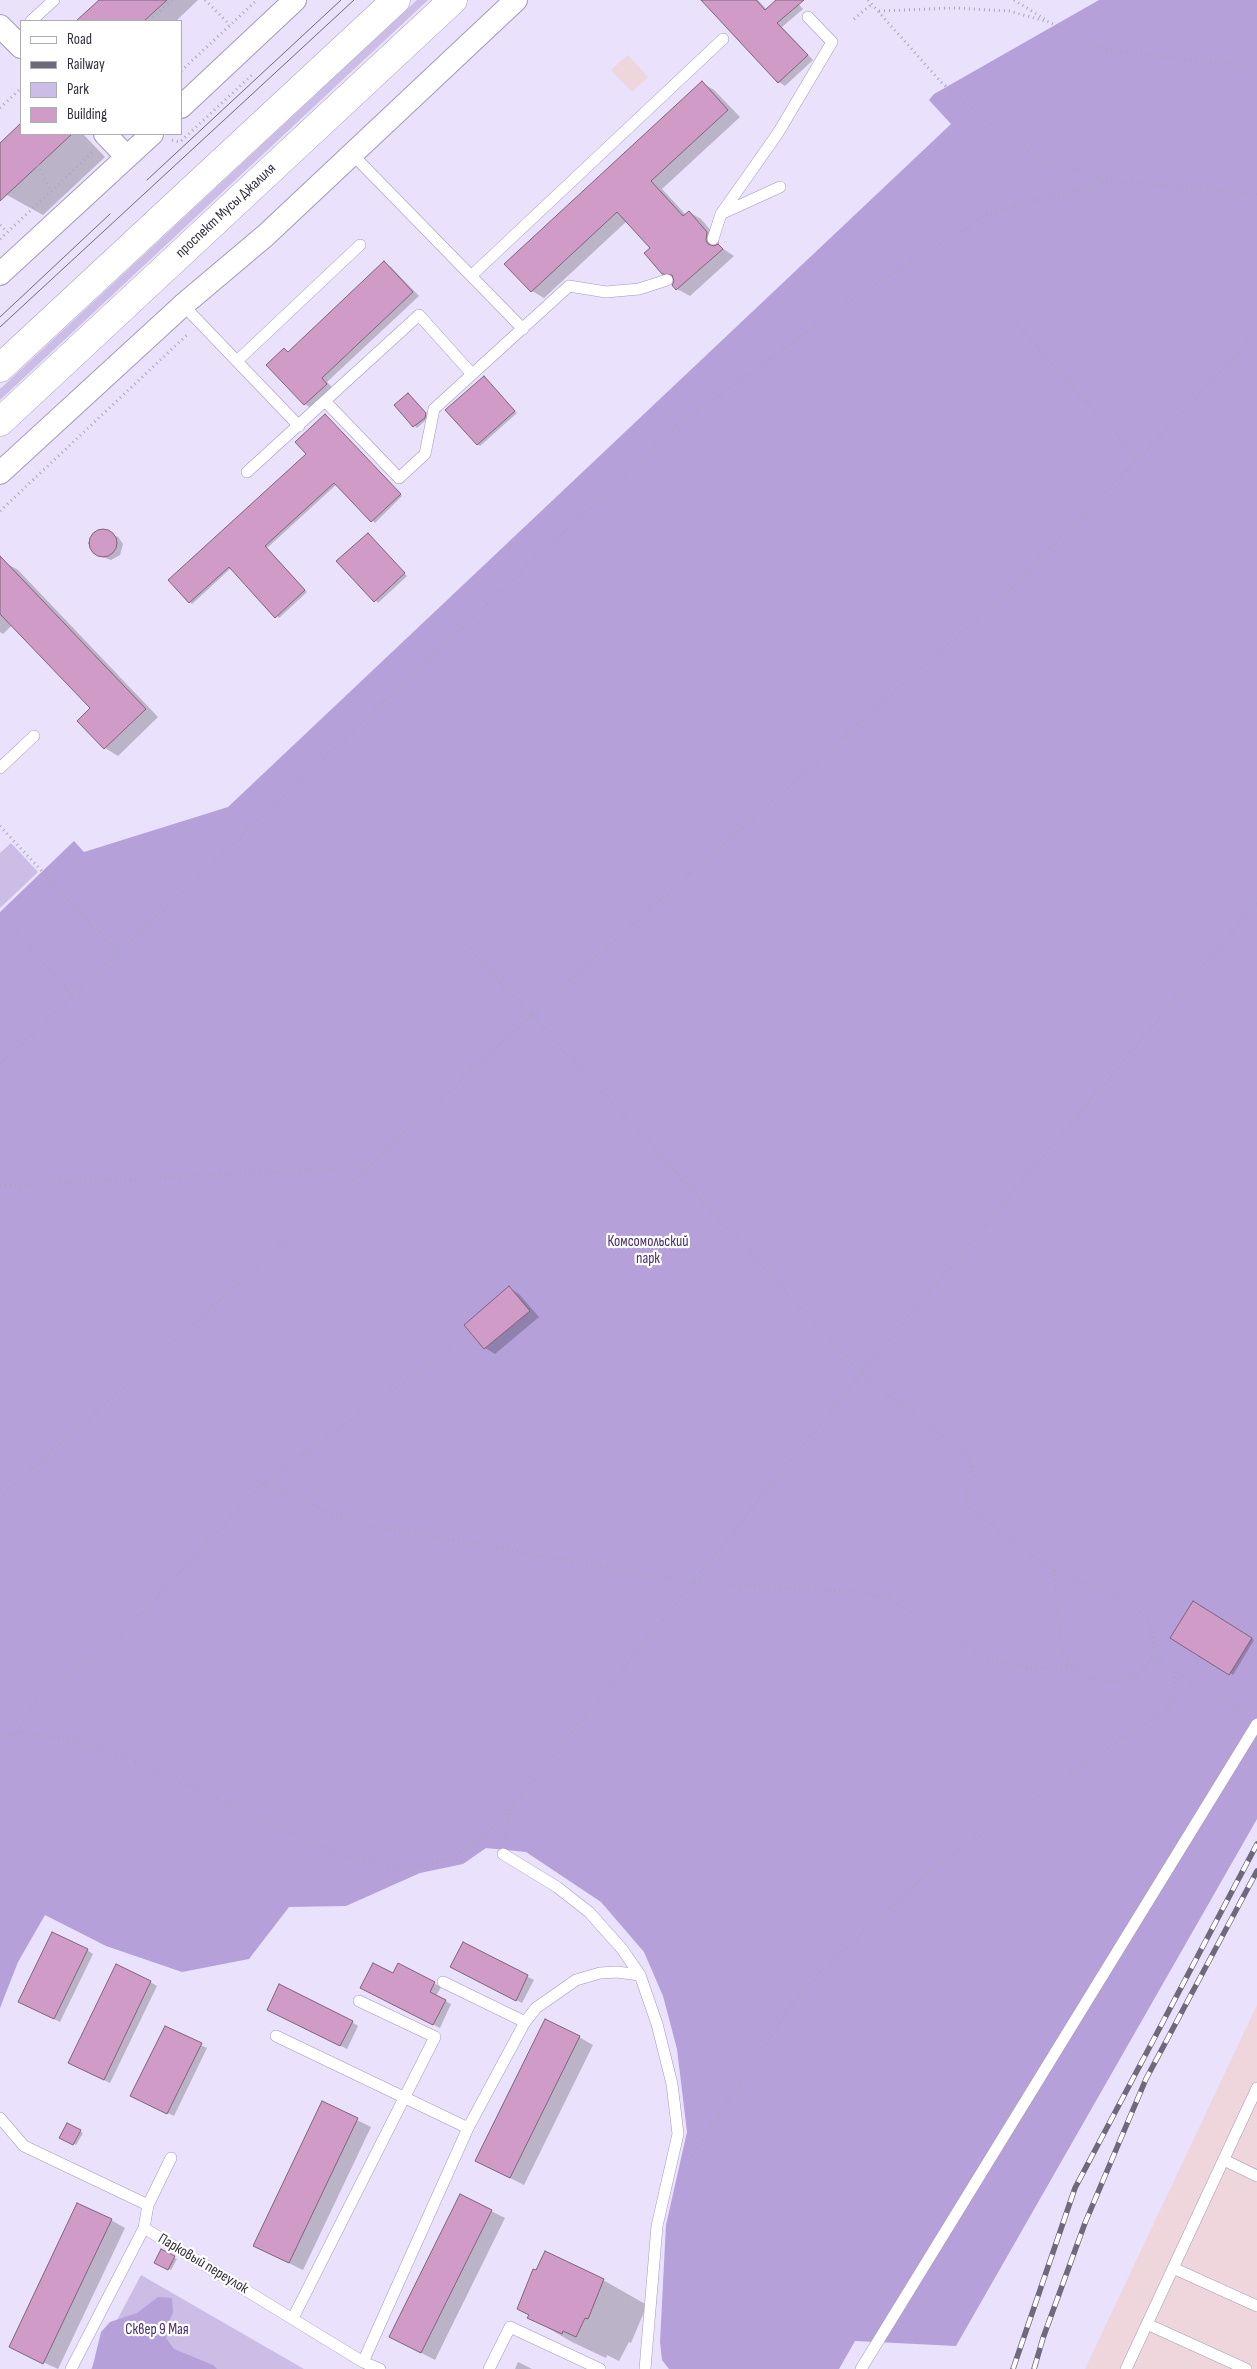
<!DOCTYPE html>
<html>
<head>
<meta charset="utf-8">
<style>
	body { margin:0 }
	#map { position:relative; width:1257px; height:2369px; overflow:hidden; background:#eae1fc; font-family:"Sofia Sans Condensed",sans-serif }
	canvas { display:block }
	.legend { position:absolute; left:20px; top:20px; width:162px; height:115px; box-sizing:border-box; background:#fff; border:1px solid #adacb1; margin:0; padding:6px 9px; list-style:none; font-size:15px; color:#332f3c }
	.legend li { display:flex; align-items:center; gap:10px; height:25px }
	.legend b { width:25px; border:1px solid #adacb1 }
</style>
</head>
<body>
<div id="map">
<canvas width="1257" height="2369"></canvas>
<ul class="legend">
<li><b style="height:6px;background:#fff"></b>Road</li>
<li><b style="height:6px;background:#6f6a7b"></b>Railway</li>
<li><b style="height:14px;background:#cbbde5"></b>Park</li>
<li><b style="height:14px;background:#d09bc7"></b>Building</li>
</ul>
</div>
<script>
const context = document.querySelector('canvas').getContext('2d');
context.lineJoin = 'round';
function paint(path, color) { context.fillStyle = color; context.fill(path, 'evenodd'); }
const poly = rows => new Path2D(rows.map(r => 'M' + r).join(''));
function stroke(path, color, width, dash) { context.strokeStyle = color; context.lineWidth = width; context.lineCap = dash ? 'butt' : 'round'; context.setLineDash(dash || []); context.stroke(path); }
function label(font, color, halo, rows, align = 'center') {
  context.font = font + ' "Sofia Sans Condensed",sans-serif'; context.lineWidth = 4.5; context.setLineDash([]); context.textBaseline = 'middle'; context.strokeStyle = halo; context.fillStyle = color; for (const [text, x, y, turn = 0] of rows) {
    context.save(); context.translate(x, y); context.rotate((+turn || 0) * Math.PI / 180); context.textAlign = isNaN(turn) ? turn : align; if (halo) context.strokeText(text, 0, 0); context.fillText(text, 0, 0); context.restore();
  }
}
const industrial = poly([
	[628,55,648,77,632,92,611,70],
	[1257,2005,1257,2369,1085,2369]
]);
const green = poly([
	[417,0,428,0,0,400,0,389],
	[11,843,38,872,0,908,0,853],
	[141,2275,304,2369,91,2369]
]);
const forest = poly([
	[1099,0,1257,0,1257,1819,956,2346,855,2341,839,2369,669,2369,662,2360,660,2342,666,2225,687,2132,677,2049,663,1996,644,1952,601,1902,526,1852,486,1848,463,1864,420,1873,346,1906,289,1907,249,1959,182,1972,106,1946,45,1915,18,1962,0,2008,0,912,74,841,84,852,228,807,951,124,929,100,934,94],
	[158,2297,172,2298,173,2312,168,2325,166,2338,174,2349,213,2365,217,2369,92,2369,101,2332,110,2322,137,2313]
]);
const shadow = poly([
	[101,0,198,0,176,21,83,21,81,19],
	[703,0,758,0,767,10,778,0,795,0,803,9,782,27,813,60,785,86,779,82],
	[702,83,714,90,740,117,662,189,686,215,689,212,701,219,719,240,719,246,734,256,690,296,677,289,675,280,663,273,652,248,627,221,544,298,532,291],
	[21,124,21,134,83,134,105,157,43,215,7,195,0,188,0,144],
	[384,263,391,267,419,296,327,382,333,388,311,408,305,404,268,365,284,350,289,352],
	[484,378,517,413,480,446,477,444],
	[408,394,428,416,427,419,417,428,396,405],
	[328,418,402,496,375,523,337,484,267,548,307,592,279,618,231,568,192,604,190,602,308,454],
	[103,530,118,537,123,544,120,555,111,560,97,555,90,545,93,534],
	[368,534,407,576,378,603,338,561],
	[4,562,18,570,158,717,118,756,105,748,92,708,12,625,3,634,0,632,0,566],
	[509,1288,519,1294,539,1317,495,1354,485,1348],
	[1194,1603,1254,1640,1233,1675,1172,1638],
	[463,1944,534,1980,522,2003,458,1970],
	[87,1950,93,1954,60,2022,26,2005],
	[398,1965,441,1987,436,1996,451,2004,440,2028,368,1991,393,1975],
	[150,1982,157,1986,110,2083,75,2066],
	[275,2013,352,2022,358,2026,347,2049],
	[579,2037,593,2045,524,2185,490,2168],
	[201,2045,207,2048,174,2116,138,2099],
	[323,2103,371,2127,303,2270,268,2253],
	[67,2124,83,2133,76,2145,61,2137],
	[491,2211,505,2218,435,2360,391,2337],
	[111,2220,125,2228,58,2369,10,2347],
	[162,2251,177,2259,171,2270,156,2262],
	[537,2272,603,2280,647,2305,631,2343,629,2342,619,2361,607,2355,606,2358,572,2342,529,2317],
	[518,2362,532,2369,515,2369]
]);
const building = poly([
	[99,0,167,0,144,21,76,21,99,0],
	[701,0,756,0,765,10,776,0,804,0,777,23,808,55,778,83,701,0],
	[702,81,728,110,651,181,683,216,689,211,707,232,706,240,708,244,714,246,718,244,723,249,676,290,672,285,674,281,672,275,662,274,644,253,650,248,617,212,531,292,504,264,702,81],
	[21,123,21,134,72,134,0,201,0,143,21,123],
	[384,261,413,292,322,378,327,384,304,405,266,365,284,348,288,352,384,261],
	[484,376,515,411,477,445,445,410,484,376],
	[408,393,426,413,425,418,413,427,394,405,408,393],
	[325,414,401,494,371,522,334,483,265,546,305,590,275,618,229,567,189,603,168,580,306,454,295,442,325,414],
	'89 543a14 14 0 1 1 28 0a14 14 0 1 1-28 0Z',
	[368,533,405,573,374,602,336,561,368,533],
	[0,556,146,709,104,749,77,721,90,708,0,614,0,556],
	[509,1286,530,1311,484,1349,464,1325,509,1286],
	[1193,1601,1252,1638,1229,1675,1170,1638,1193,1601],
	[52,1932,88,1949,54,2019,18,2002,52,1932],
	[463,1942,528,1975,516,2001,450,1967,463,1942],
	[373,1963,393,1973,398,1963,435,1982,430,1992,446,2000,433,2025,360,1988,373,1963],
	[116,1964,151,1981,104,2080,68,2063,116,1964],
	[279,1984,353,2021,340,2046,267,2010,279,1984],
	[545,2019,580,2036,510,2178,475,2161,545,2019],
	[165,2026,202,2043,167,2114,130,2096,165,2026],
	[322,2101,358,2118,289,2263,253,2246,322,2101],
	[67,2123,81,2130,73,2145,59,2138,67,2123],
	[460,2194,492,2210,421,2353,389,2337,460,2194],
	[77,2203,112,2219,43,2364,9,2347,77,2203],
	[161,2249,175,2256,168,2270,154,2263,161,2249],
	[545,2251,604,2279,588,2319,585,2318,576,2337,563,2331,562,2334,527,2318,529,2315,517,2309,533,2269,536,2270,545,2251]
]);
const path = poly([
	[205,0,230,25],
	[868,0,941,82,995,128,1045,160,1108,181],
	[1014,0,1046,20],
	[879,11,953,8,1009,11,1049,22,1106,50,1242,65,1257,72],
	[854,19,872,4],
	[149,21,172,0],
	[181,71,257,0],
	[0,108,21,88],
	[172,140,180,142,254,73],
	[38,165,51,192],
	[0,225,7,232],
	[0,239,94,151],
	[1012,319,1138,459],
	[0,511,189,333],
	[0,826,118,953],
	[0,916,73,995],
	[466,944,861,1373,971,1459,974,1478,967,1491,966,1501,970,1509,1053,1570,1114,1595,1131,1604,1144,1615,1151,1627,1154,1643,1153,1658,1246,1714],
	[0,1064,677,425,856,297,987,214,1110,181,1257,194],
	[0,1186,368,1167],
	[263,1483,354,1523,691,1582,863,1592,889,1599,992,1659,1028,1668,1072,1666],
	[0,1498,368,1167,531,1015,1006,593,1138,459,1257,333],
	[1053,1570,1062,1649,1072,1666,1089,1677,1106,1682,1125,1680,1141,1671,1153,1658],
	[18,1732,38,1696,112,1645,263,1483,452,1348],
	[0,1739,18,1732,62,1738,116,1753,343,1856,407,1869,451,1858,482,1839,509,1811,861,1373,1257,902],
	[505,1839,509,1813],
	[689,2161,794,2001,831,1961,938,1865,1146,1722,1165,1713,1173,1699,1175,1671]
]);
const service = poly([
	[31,21,54,0],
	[352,154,523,329],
	[723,213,780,187],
	[713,239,721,214,778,133,832,42,808,17],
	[471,276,723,39],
	[183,305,299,426],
	[237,361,360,245],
	[325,401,399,478,425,454,434,409,569,286,606,292,639,289,667,280],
	[247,472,419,315,472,374],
	[0,768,34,736],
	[503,1854,557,1887,589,1912,622,1949,640,1975,657,2024,672,2084,678,2134,657,2226,645,2369],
	[443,1982,525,2022],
	[276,2036,468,2128],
	[0,2118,24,2146,148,2205,144,2228,363,2362,380,2369],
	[1224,2160,1257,2176],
	[148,2205,171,2158],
	[1173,2268,1257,2306],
	[293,2318,435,2037,359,2001],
	[1147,2324,1246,2369],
	[363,2362,468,2128,525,2022,536,2008,576,1980,600,1973,617,1972,640,1975],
	[71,2369,144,2228],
	[489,2369,510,2327,600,2369],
	[861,2369,1257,1724],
	[1126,2369,1257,2088]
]);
const minor = poly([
	[0,26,21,47],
	[181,107,295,0],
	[105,134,127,157],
	[0,274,152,134],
	[0,473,183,305,266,235,516,0]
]);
const primary = poly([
	[0,368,396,0],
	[0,422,453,0]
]);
const tram = poly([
	[147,180,341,0],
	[0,317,110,214],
	[0,327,354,0]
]);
const rail = poly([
	[1013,2369,1075,2188,1257,1844],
	[1034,2369,1043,2338,1085,2223,1146,2079,1257,1871]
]);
const streetNames = [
	["проспект Мусы Джалиля",226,211,-43],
	["Парковый переулок",203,2264,31]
];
const parkNames = [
	["Комсомольский",648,1242],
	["парк",648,1259],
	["Сквер 9 Мая",157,2330]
];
paint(industrial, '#efd5dc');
paint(green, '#cbbde5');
paint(forest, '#b5a0da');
paint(shadow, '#0003');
paint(building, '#d09bc7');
stroke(building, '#7e6479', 1);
stroke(service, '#a49ab9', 12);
stroke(minor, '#a49ab9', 24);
stroke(primary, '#a49ab9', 29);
stroke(path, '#aca5bb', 3, [1, 4]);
stroke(service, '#fff', 11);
stroke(minor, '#fff', 22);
stroke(primary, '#fff', 28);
stroke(tram, '#6f6a7b', 1);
stroke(rail, '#6f6a7b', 5.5);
stroke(rail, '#fff', 4, [11]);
label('15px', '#332f3c', '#fff', streetNames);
label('15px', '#492a70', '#fff', parkNames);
</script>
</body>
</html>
